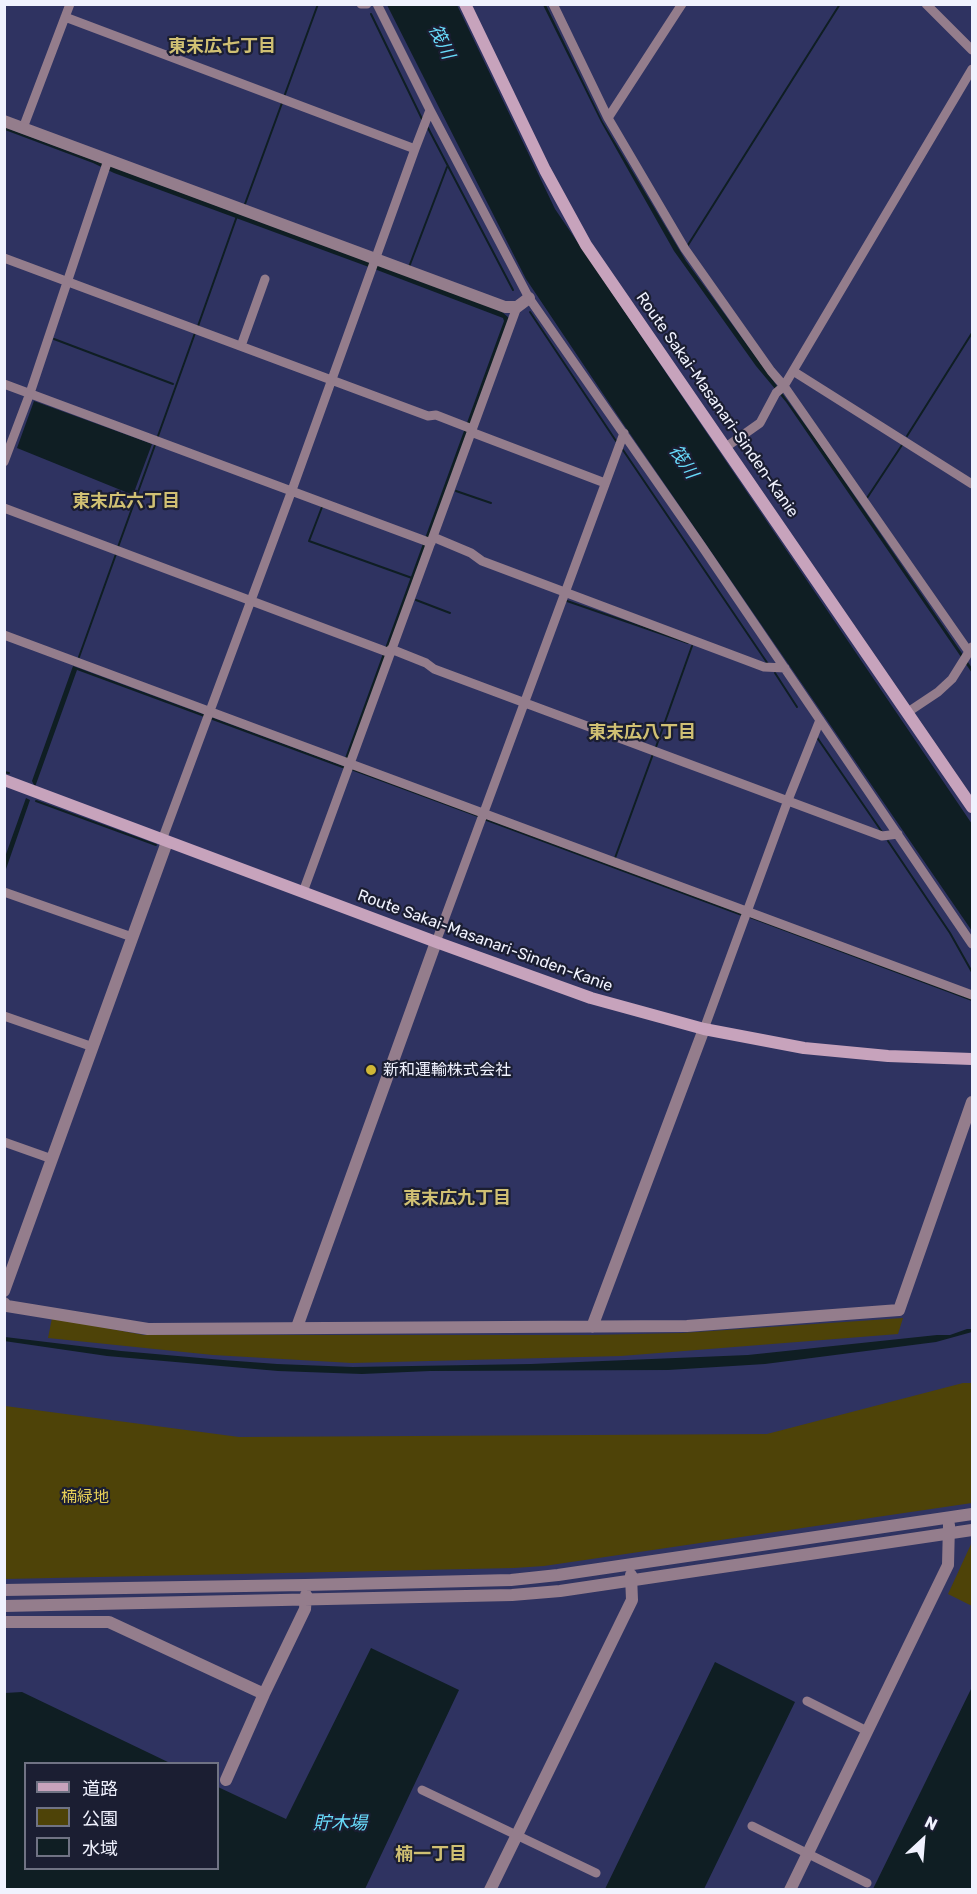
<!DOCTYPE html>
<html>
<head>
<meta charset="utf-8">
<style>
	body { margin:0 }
	#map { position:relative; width:977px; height:1894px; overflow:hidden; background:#2f3361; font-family:Rubik,"Noto Sans JP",sans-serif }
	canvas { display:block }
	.frame { position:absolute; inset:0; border:6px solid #f0f2fe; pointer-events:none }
	.legend { position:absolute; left:24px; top:1762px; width:195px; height:108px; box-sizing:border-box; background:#1b1e32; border:2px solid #707384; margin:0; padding:8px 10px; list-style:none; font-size:18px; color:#f0f2fe }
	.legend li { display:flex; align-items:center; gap:12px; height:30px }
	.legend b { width:30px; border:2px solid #707384 }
	.north { position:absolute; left:893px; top:1810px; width:60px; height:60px; -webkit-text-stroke:4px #1b1e32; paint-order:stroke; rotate:26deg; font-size:16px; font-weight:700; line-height:24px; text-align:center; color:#f0f2fe }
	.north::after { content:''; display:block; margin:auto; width:21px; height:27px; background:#f0f2fe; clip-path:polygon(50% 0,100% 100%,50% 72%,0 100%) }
</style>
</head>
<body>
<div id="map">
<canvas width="977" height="1894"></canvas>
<div class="frame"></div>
<ul class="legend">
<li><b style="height:8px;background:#c7a3bc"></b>道路</li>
<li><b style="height:16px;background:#4e4308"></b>公園</li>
<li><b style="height:16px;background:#0f1e23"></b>水域</li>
</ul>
<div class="north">N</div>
</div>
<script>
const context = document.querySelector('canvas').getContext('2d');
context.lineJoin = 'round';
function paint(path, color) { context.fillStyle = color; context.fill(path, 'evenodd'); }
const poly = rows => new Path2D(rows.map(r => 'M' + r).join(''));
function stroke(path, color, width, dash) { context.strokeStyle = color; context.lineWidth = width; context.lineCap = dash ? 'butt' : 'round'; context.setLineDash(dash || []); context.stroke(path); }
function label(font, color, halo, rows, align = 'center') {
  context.font = font + ' Rubik,"Noto Sans JP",sans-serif'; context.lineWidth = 4.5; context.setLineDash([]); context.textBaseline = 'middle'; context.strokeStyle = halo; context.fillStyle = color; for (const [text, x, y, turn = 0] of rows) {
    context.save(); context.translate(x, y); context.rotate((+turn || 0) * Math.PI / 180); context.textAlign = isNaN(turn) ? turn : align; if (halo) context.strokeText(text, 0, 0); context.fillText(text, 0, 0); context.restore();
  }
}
const green = poly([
	[52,1318,144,1335,591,1335,682,1333,903,1318,898,1334,621,1356,352,1363,213,1355,48,1338],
	[963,1383,972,1383,972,1503,544,1566,514,1568,5,1579,5,1406,239,1437,767,1434],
	[972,1542,972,1606,948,1594]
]);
const water = poly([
	[387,5,457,5,555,209,972,824,972,931,624,425,526,279],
	[543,5,546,5,603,122,686,261,817,441,972,668,972,673,786,402,756,366,674,251,601,122],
	[4,127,501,311,509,318,348,759,345,758,504,321,503,318,377,270,114,173,93,163,5,130],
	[34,401,152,444,133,495,17,448],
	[73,666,346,767,345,769,77,670,35,787,32,781],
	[26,798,30,800,5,872,5,857],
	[967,1329,972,1329,972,1332,936,1342,765,1364,668,1370,430,1371,362,1374,278,1371,107,1356,4,1341,5,1337,121,1351,223,1360,277,1364,353,1367,531,1364,748,1355,937,1335,950,1335],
	[371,1648,459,1690,365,1889,5,1889,5,1693,22,1692,170,1763,26,1764,26,1868,218,1868,218,1787,286,1819],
	[715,1662,795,1702,704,1889,605,1889],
	[972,1687,972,1889,873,1889]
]);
const stream = poly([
	[371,14,422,119],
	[284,97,318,4],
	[428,128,513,290],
	[245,204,282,103],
	[688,245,840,4],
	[409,267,447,167],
	[530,312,616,441],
	[198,326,237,216],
	[54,339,173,384],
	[158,436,195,333],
	[907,436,972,333],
	[623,450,768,664],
	[456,491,491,503],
	[867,498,902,445],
	[322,507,309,541,412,578],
	[118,547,155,445],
	[416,600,450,613],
	[567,601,688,643],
	[79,657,116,554],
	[775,673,797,707],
	[816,736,882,832],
	[656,747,692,646],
	[351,769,478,816],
	[4,772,9,773],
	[36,801,156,845],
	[484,819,742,915],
	[888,841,950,933,972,972],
	[615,858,653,754],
	[750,917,972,1000]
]);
const minor = poly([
	[361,4,367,4],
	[377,4,430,110,529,298,701,545,972,944],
	[553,4,608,118,685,249,771,371,784,386,969,652],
	[926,4,972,50],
	[65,17,415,149],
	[608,118,682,4],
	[23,128,70,4],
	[4,258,428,416,436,415,472,429],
	[241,346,265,279],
	[793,371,972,484],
	[4,384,431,543],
	[471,432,605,483],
	[726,447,760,423,776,393,784,386,972,69],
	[4,462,30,393,108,160],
	[4,508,390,653],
	[433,537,471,553,482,561,764,667,785,668],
	[4,635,972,995],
	[391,649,426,663,434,669,882,836,898,834],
	[908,712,938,692,952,679,972,647],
	[162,840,292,490,415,149,430,110],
	[4,892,132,937],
	[303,892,517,307],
	[436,942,624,433],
	[4,1016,93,1047],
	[704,1029,788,800,820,720],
	[4,1142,52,1159],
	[807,1701,867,1731],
	[422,1790,596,1873],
	[752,1826,867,1883]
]);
const tertiary = poly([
	[4,121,505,307,517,307,529,298],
	[4,1291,167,842],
	[4,1303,7,1306,148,1329,687,1326,899,1310,972,1102],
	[297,1327,436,942],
	[592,1327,704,1029],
	[4,1590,305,1585,511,1580,558,1575,972,1514],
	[4,1606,512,1595,560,1591,972,1530],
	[4,1622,109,1622,264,1694],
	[226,1780,264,1694,305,1609,306,1595],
	[490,1890,632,1600,631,1575],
	[790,1890,948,1565,949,1525]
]);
const secondary = poly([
	[465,4,545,170,586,245,972,807],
	[4,780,436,942,591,998,704,1029,804,1048,888,1056,972,1059]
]);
const markers = [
	[371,1070,6,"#d0b736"]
];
const streetNames = [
	["Route Sakai-Masanari-Sinden-Kanie",717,405,55],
	["Route Sakai-Masanari-Sinden-Kanie",485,941,20]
];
const poiNames = [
	["新和運輸株式会社",383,1070]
];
const parkNames = [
	["楠緑地",85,1497]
];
const waterNames = [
	["筏川",441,42,64],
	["筏川",683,462,57],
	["貯木場",340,1824]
];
const neighbourhoodNames = [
	["東末広七丁目",222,47],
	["東末広六丁目",126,502],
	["東末広八丁目",642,733],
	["東末広九丁目",457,1199],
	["楠一丁目",431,1855]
];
paint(green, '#4e4308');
paint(water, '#0f1e23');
stroke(stream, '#0f1e23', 2);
stroke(minor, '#947d8c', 9);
stroke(tertiary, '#947d8c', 12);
stroke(secondary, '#c7a3bc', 12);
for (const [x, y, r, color] of markers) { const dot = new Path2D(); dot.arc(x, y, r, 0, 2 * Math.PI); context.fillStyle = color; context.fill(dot); stroke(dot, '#1b1e32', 2); }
label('16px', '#f0f2fe', '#1b1e32', streetNames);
label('16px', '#f0f2fe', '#1b1e32', poiNames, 'left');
label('16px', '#e9d158', '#1b1e32', parkNames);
label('italic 18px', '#68dcfb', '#1b1e32', waterNames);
label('bold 18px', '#d0c073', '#1b1e32', neighbourhoodNames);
</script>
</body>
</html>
